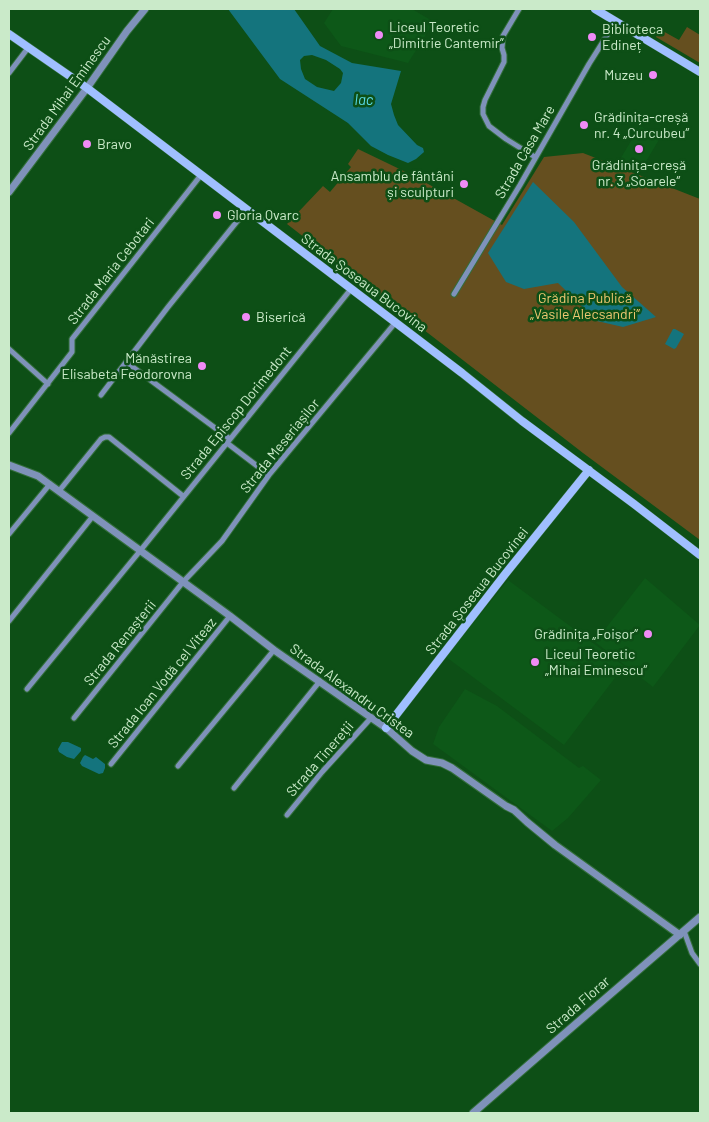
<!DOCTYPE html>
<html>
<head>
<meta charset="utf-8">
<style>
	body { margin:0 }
	#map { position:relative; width:709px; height:1122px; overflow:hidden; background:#0d4f16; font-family:Barlow,sans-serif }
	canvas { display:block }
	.frame { position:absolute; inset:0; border:10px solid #caeac9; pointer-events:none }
</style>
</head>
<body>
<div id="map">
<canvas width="709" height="1122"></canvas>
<div class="frame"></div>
</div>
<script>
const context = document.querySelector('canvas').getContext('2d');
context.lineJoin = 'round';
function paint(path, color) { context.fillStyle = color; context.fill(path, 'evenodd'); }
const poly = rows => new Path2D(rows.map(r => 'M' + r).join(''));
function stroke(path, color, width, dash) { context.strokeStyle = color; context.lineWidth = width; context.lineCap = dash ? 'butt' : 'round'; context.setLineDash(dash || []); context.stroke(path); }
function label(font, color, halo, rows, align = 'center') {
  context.font = font + ' Barlow,sans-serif'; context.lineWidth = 5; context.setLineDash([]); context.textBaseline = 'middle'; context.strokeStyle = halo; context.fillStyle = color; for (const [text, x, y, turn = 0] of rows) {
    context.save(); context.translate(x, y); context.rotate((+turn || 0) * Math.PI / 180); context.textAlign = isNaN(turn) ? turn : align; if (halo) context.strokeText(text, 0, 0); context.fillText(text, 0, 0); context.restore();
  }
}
const built = poly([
	[333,9,412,9,434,22,408,63,341,46,324,23],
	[640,126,660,138,639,173,619,161],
	[645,578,700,625,653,687,595,642],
	[508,580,624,666,564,745,446,657],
	[465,689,497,706,579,768,583,766,601,780,568,818,552,831,433,744,439,727]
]);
const green = poly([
	[687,27,700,35,700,63,656,37,661,30,679,40],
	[358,149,412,175,502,225,544,157,583,153,700,199,700,540,583,453,287,224,323,186,330,192,351,167,348,164]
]);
const water = poly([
	[228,9,294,9,320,46,352,63,401,71,391,104,394,115,398,125,417,145,423,148,424,152,416,159,408,163,388,155,371,146,348,123,280,79],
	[312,55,326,60,340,69,343,73,341,83,334,91,317,87,305,79,301,69,300,60,304,56],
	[533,182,574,222,622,287,656,317,623,327,597,321,558,283,524,289,506,282,488,253],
	[673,329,675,329,684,334,676,348,674,349,665,344],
	[62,742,68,742,81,748,81,751,74,759,67,757,59,752,58,749],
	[85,755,93,759,96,757,105,764,105,768,103,773,99,774,82,766,80,763,83,757]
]);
const minor = poly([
	[519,9,503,36,502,48,504,55,504,62,485,100,483,107,483,114,489,126,506,139,535,157],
	[9,73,28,48],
	[454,294,520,185,589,64,616,21],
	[9,349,48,384],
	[126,362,230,439],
	[101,395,168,307,247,209],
	[9,433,72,352,72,339,201,175],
	[227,443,269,475],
	[59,491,101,439,105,437,109,437,183,496],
	[9,534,50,484],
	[9,621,93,516],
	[27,689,140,551,351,289],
	[74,718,183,582,222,541,269,475,395,323],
	[111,764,230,616],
	[178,766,274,650],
	[234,788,320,681],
	[287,815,322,772,371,718],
	[684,931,692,953,700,964]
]);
const tertiary = poly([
	[9,192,87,88,127,31,145,9],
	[9,465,38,476,230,616,274,650,386,728,412,751,426,760,442,763,452,768,506,806,514,810,527,822,555,845,680,935],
	[473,1113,556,1041,700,917]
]);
const secondary = poly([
	[595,9,700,72],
	[9,34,87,88,462,373,522,421,634,504,700,555],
	[386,728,506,573,589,470]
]);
const markers = [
	[379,35,5,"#ef8bf6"],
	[592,37,5,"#ef8bf6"],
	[653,75,5,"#ef8bf6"],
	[584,125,5,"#ef8bf6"],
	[87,144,5,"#ef8bf6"],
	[639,149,5,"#ef8bf6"],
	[464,184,5,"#ef8bf6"],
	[217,215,5,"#ef8bf6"],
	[246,317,5,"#ef8bf6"],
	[202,366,5,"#ef8bf6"],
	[648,634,5,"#ef8bf6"],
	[535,662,5,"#ef8bf6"]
];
const poiNames = [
	["Liceul Teoretic",389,27],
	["„Dimitrie Cantemir”",389,43],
	["Biblioteca",602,29],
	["Edineț",602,45],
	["Muzeu",643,75,"right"],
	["Grădinița-creșă",594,117],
	["nr. 4 „Curcubeu”",594,133],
	["Bravo",97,144],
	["Grădinița-creșă",639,165,"center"],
	["nr. 3 „Soarele”",639,181,"center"],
	["Ansamblu de fântâni",454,176,"right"],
	["și sculpturi",454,192,"right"],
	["Gloria Qvarc",227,215],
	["Biserică",256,317],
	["Mănăstirea",192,358,"right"],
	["Elisabeta Feodorovna",192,374,"right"],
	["Grădinița „Foișor”",638,634,"right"],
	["Liceul Teoretic",545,654],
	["„Mihai Eminescu”",545,670]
];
const streetNames = [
	["Strada Mihai Eminescu",67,93,-54],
	["Strada Casa Mare",525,152,-60],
	["Strada Maria Cebotari",111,271,-52],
	["Strada Șoseaua Bucovina",364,283,37],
	["Strada Episcop Dorimedont",236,413,-51],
	["Strada Meseriașilor",280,446,-51],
	["Strada Șoseaua Bucovinei",477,591,-52],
	["Strada Renașterii",120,643,-51],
	["Strada Ioan Vodă cel Viteaz",162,683,-51],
	["Strada Alexandru Cristea",352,691,36],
	["Strada Tinereții",320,759,-49],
	["Strada Florar",578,1005,-41]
];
const parkNames = [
	["Grădina Publică",585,298],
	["„Vasile Alecsandri”",585,314]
];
const waterNames = [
	["lac",364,100]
];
paint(built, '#0d5818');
paint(green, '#654f1f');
paint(water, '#14747d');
stroke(minor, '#336e3a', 7);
stroke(tertiary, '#336e3a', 9);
stroke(secondary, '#336e3a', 9);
stroke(minor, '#7f92ba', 5);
stroke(tertiary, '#7f92ba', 7);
stroke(secondary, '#a0bfff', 8);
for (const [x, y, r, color] of markers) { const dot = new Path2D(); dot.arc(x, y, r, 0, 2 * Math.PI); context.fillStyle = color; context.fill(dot); stroke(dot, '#0d4f16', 2); }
label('14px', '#caeac9', '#0d4f16', poiNames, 'left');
label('14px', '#caeac9', '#0d4f16', streetNames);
label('14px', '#eec772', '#0d4f16', parkNames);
label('italic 15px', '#59d9e6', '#0d4f16', waterNames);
</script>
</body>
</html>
